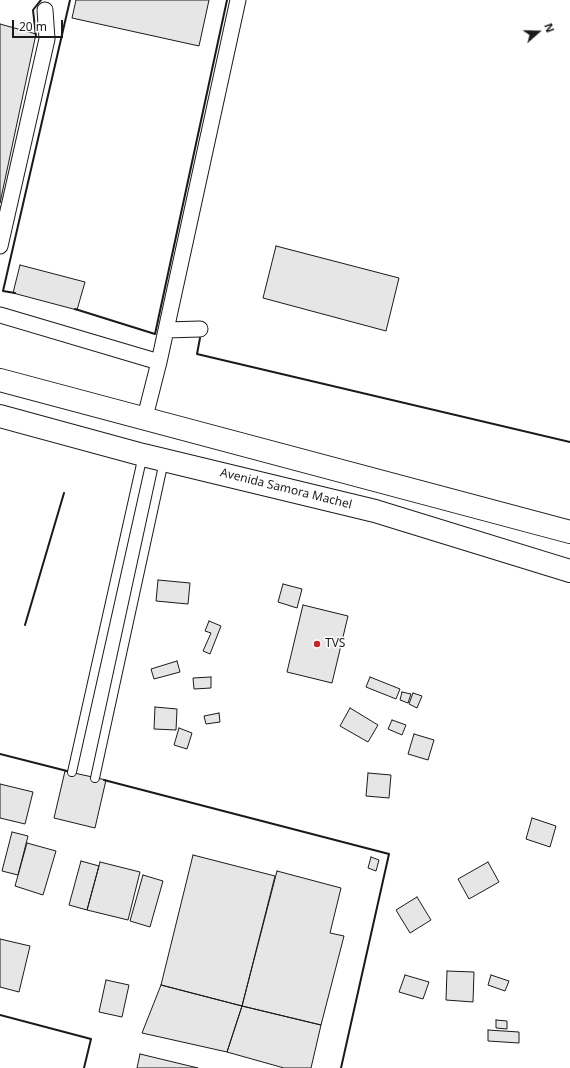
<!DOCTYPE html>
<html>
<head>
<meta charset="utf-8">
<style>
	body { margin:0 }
	#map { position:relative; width:570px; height:1068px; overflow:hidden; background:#fff; font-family:"Noto Sans",sans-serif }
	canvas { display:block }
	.north { position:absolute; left:518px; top:12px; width:40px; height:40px; -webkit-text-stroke:3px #fff; paint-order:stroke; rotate:70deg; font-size:11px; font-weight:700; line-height:16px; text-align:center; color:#1a1a1a }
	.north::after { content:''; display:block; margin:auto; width:14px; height:18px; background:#1a1a1a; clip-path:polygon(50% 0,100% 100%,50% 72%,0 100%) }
	.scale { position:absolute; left:12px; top:20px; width:51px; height:18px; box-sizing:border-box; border:2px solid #1a1a1a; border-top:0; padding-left:5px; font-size:12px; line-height:14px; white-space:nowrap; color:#1a1a1a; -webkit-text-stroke:3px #fff; paint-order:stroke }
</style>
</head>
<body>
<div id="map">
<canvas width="570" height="1068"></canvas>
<div class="north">N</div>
<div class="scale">20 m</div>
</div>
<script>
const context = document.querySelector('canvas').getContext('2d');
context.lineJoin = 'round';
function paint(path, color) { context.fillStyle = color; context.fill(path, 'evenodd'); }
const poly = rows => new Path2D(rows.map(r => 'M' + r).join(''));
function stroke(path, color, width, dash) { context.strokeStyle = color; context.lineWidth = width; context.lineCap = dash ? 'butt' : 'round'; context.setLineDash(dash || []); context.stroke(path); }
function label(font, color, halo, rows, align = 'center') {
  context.font = font + ' "Noto Sans",sans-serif'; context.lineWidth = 3; context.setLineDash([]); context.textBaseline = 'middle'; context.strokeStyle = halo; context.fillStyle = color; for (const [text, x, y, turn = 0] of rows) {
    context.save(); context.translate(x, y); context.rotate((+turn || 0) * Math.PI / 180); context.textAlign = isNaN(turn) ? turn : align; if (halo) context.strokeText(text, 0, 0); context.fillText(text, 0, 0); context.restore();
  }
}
const building = poly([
	[76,0,209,0,199,46,72,18,76,0],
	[0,24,36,34,0,203,0,24],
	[276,246,399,278,386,331,263,298,276,246],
	[20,265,85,282,77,310,13,293,20,265],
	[158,580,190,583,188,604,156,601,158,580],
	[283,584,302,589,297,608,278,602,283,584],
	[303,605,348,616,332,683,287,672,303,605],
	[209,621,221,626,210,654,203,651,211,633,205,631,209,621],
	[177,661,180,672,154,679,151,669,177,661],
	[211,677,211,688,194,689,193,678,211,677],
	[370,677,400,689,396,699,366,687,370,677],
	[402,692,411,694,408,703,400,700,402,692],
	[413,693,422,696,417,708,409,704,413,693],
	[155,707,177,709,176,730,154,729,155,707],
	[350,708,378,725,368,742,340,726,350,708],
	[219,713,220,722,206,724,204,716,219,713],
	[392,720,406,725,402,735,388,729,392,720],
	[179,728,192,733,187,749,174,745,179,728],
	[414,734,434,740,428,760,408,754,414,734],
	[65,771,106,780,95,828,54,818,65,771],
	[368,773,391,775,389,798,366,796,368,773],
	[0,784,33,792,25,824,0,818,0,784],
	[532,818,556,826,550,847,526,839,532,818],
	[12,832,28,836,18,875,2,871,12,832],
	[27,843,56,851,43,895,15,886,27,843],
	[193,855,275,876,242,1006,161,985,193,855],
	[371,857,379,860,376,871,368,868,371,857],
	[81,861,99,866,87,910,69,905,81,861],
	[100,862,140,872,128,920,87,910,100,862],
	[488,862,499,882,469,899,458,879,488,862],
	[277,871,341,888,330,933,344,936,321,1025,242,1006,277,871],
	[143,875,163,881,150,927,130,921,143,875],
	[417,897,431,920,410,933,396,910,417,897],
	[0,939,30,946,19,992,0,987,0,939],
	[447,971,474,972,473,1002,446,1000,447,971],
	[405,975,429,982,423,999,399,992,405,975],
	[491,975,509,981,505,991,488,985,491,975],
	[106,980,129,985,122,1017,99,1012,106,980],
	[161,985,242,1006,227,1052,142,1033,161,985],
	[242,1006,321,1025,311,1068,284,1068,227,1052,242,1006],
	[496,1020,507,1021,507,1029,496,1028,496,1020],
	[488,1030,519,1032,519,1043,488,1041,488,1030],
	[140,1054,198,1068,137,1068,140,1054]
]);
const service = poly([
	[72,772,143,455],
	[95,778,164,461]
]);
const minor = poly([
	[0,246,47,39,45,10],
	[0,315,159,362],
	[166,330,200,329],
	[145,417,159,362,238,0]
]);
const trunk = poly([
	[0,380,570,532],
	[0,416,143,455,375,511,570,571]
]);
const wall = poly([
	[36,37,33,10,41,0],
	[15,293,3,291,70,0],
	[75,309,155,334,227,0],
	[200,338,197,354,570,442],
	[25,625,64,493],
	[0,754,67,771],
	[104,780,389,854,341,1068],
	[0,1015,91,1039,84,1068]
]);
const markers = [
	[317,644,4,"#c62828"]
];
const streetNames = [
	["Avenida Samora Machel",286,489,14]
];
const poiNames = [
	["TVS",325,644]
];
paint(building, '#e6e6e6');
stroke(building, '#1a1a1a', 1);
stroke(service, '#1a1a1a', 10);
stroke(minor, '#1a1a1a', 17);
stroke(trunk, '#1a1a1a', 24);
stroke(service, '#fff', 8);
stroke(minor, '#fff', 15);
stroke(trunk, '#fff', 22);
stroke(wall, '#1a1a1a', 2);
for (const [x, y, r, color] of markers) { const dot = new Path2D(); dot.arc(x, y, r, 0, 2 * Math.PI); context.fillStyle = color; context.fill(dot); stroke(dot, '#fff', 1.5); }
label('12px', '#1a1a1a', '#fff', streetNames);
label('12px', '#1a1a1a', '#fff', poiNames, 'left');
</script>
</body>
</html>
